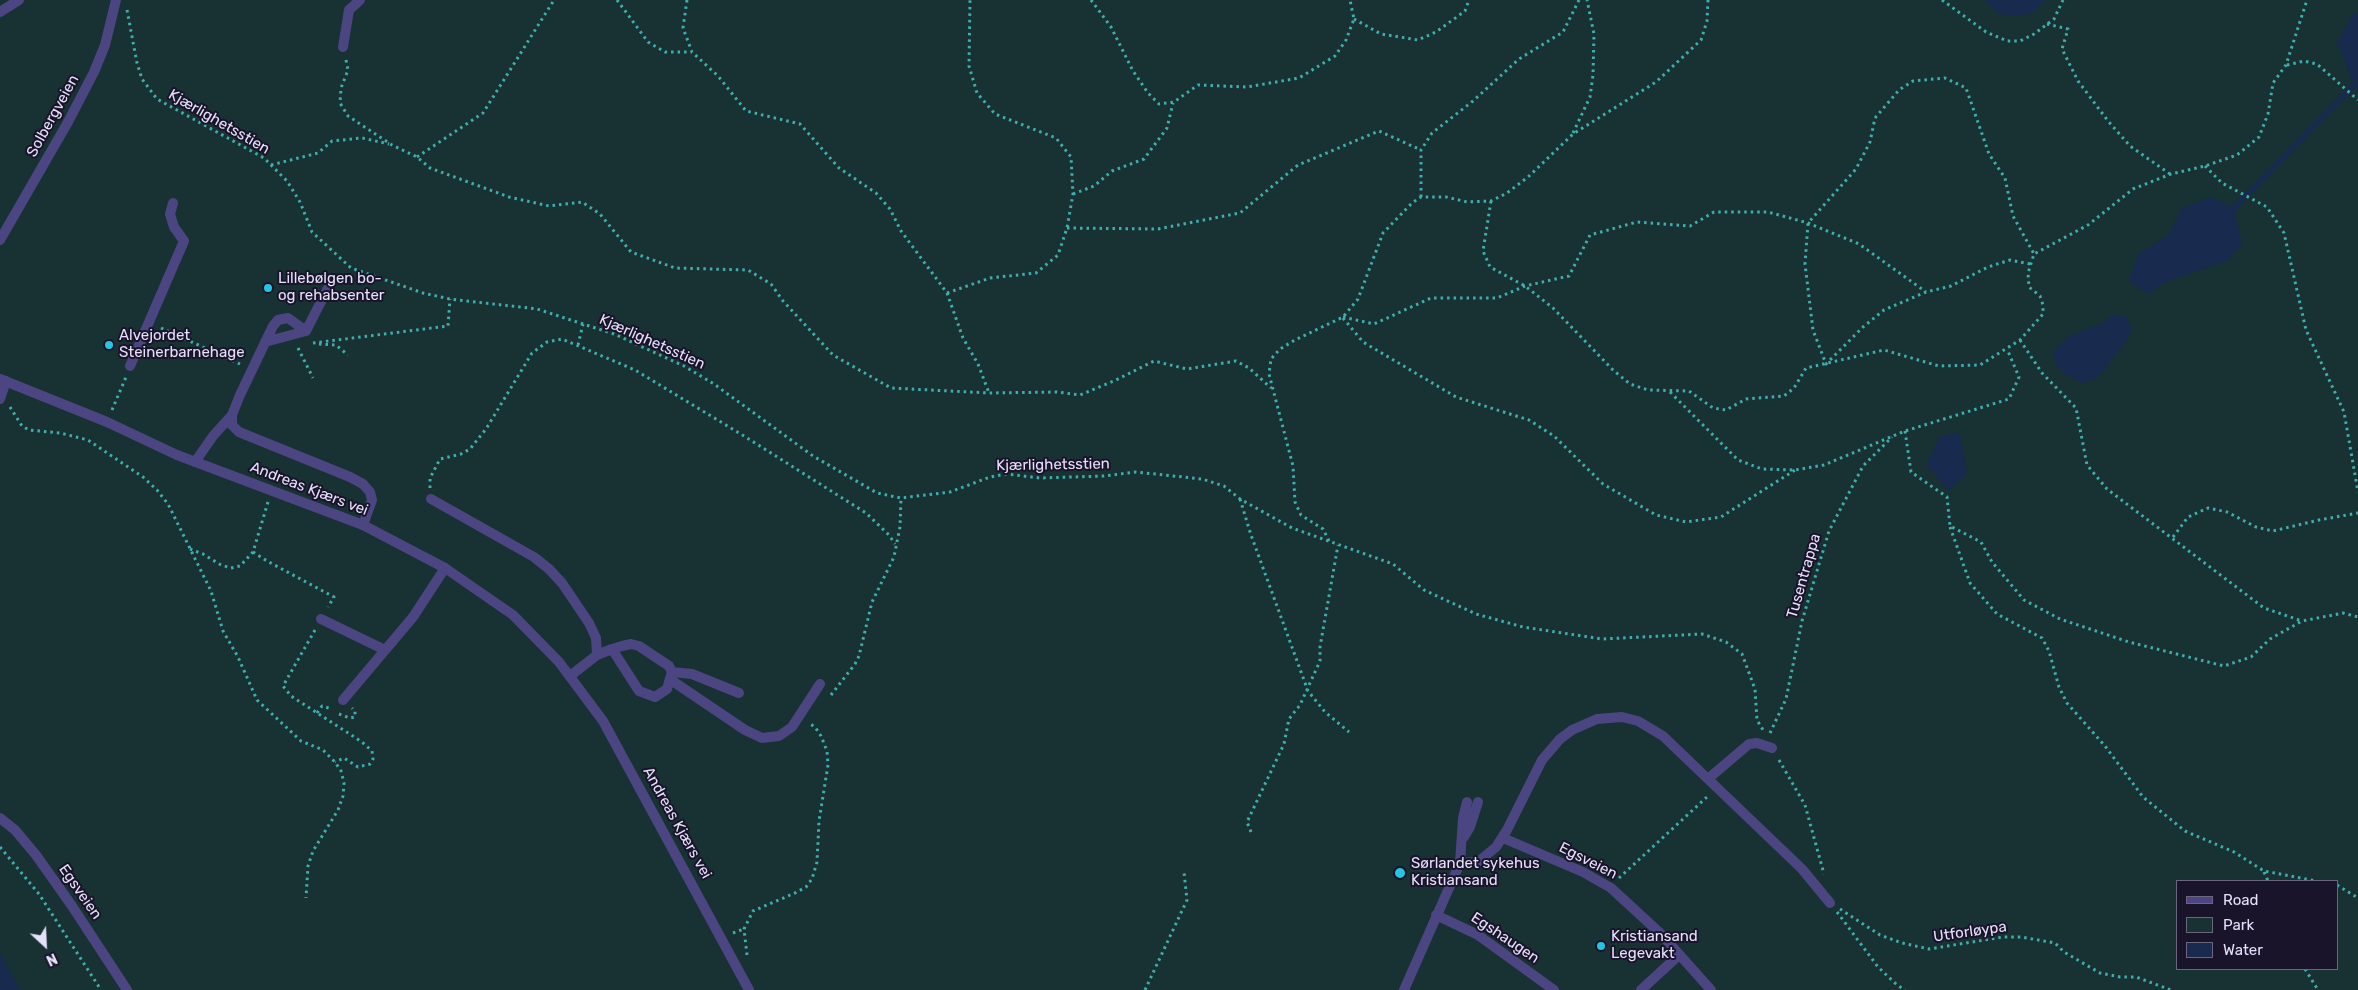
<!DOCTYPE html>
<html>
<head>
<meta charset="utf-8">
<style>
	body { margin:0 }
	#map { position:relative; width:2358px; height:990px; overflow:hidden; background:#191429; font-family:Rubik,sans-serif }
	canvas { display:block }
	.legend { position:absolute; left:2176px; top:880px; width:162px; height:90px; box-sizing:border-box; background:#191429; border:1px solid #6b667d; margin:0; padding:6px 9px; list-style:none; font-size:15px; color:#e5e0fb }
	.legend li { display:flex; align-items:center; gap:10px; height:25px }
	.legend b { width:25px; border:1px solid #6b667d }
	.north { position:absolute; left:20px; top:920px; width:50px; height:50px; -webkit-text-stroke:4px #191429; paint-order:stroke; rotate:155deg; font-size:14px; font-weight:700; line-height:20px; text-align:center; color:#e5e0fb }
	.north::after { content:''; display:block; margin:auto; width:18px; height:22px; background:#e5e0fb; clip-path:polygon(50% 0,100% 100%,50% 72%,0 100%) }
</style>
</head>
<body>
<div id="map">
<canvas width="2358" height="990"></canvas>
<ul class="legend">
<li><b style="height:6px;background:#4b4582"></b>Road</li>
<li><b style="height:14px;background:#183132"></b>Park</li>
<li><b style="height:14px;background:#182a4e"></b>Water</li>
</ul>
<div class="north">N</div>
</div>
<script>
const context = document.querySelector('canvas').getContext('2d');
context.lineJoin = 'round';
function paint(path, color) { context.fillStyle = color; context.fill(path, 'evenodd'); }
const poly = rows => new Path2D(rows.map(r => 'M' + r).join(''));
function stroke(path, color, width, dash) { context.strokeStyle = color; context.lineWidth = width; context.lineCap = dash ? 'butt' : 'round'; context.setLineDash(dash || []); context.stroke(path); }
function label(font, color, halo, rows, align = 'center') {
  context.font = font + ' Rubik,sans-serif'; context.lineWidth = 4; context.setLineDash([]); context.textBaseline = 'middle'; context.strokeStyle = halo; context.fillStyle = color; for (const [text, x, y, turn = 0] of rows) {
    context.save(); context.translate(x, y); context.rotate((+turn || 0) * Math.PI / 180); context.textAlign = isNaN(turn) ? turn : align; if (halo) context.strokeText(text, 0, 0); context.fillText(text, 0, 0); context.restore();
  }
}
const green = poly([
	[0,0,2358,0,2358,990,0,990],
	[2177,881,2337,881,2337,969,2177,969]
]);
const water = poly([
	[1985,0,2045,0,2033,12,2018,16,1999,14],
	[2358,13,2358,88,2354,85,2337,43,2353,14],
	[2210,197,2234,208,2242,244,2227,261,2165,282,2148,294,2129,281,2138,254,2168,235,2182,208],
	[2113,314,2125,316,2133,330,2121,348,2097,378,2081,383,2066,375,2056,365,2053,352,2069,336,2103,323],
	[1960,434,1967,473,1948,491,1927,465,1940,435],
	[0,953,20,990,0,990]
]);
const stream = poly([
	[2234,208,2354,85]
]);
const path = poly([
	[617,0,648,42,665,52,692,52],
	[687,0,683,28,692,52,718,76,746,111,800,124,839,168,876,193,890,209,901,231,947,293,963,338,978,364,989,393],
	[1091,0,1111,27,1133,71,1148,93,1159,104,1174,102,1198,85,1247,87,1299,78,1335,56,1346,40,1354,19,1350,0],
	[1942,0,1986,32,2007,41,2020,41,2034,34,2054,19,2063,0],
	[127,10,137,63,142,79,157,99,264,158,287,181,300,202,312,232,351,268,423,293,450,299,537,309,614,334,684,366,714,384,813,456,877,493,901,498,950,492,990,477,1006,474,1040,478,1104,476,1136,472,1202,479,1224,486,1240,499,1292,528,1393,564,1424,590,1476,614,1523,627,1602,639,1702,634,1726,642,1742,654,1755,689,1757,720,1763,730],
	[1354,19,1381,34,1418,40,1436,32,1465,11,1469,0],
	[2047,24,2068,29,2062,49,2078,81,2108,121,2130,146,2170,174],
	[346,60,348,70,341,88,340,103,348,116,392,145,417,157,430,168,509,197,549,206,582,202,600,214,631,252,675,268,748,270,771,284,783,301,833,355,891,388,989,393,1057,392,1080,395,1116,380,1154,361,1187,369,1236,361,1249,368,1271,388],
	[2287,65,2304,61,2317,64,2358,100],
	[1573,133,1590,97,1593,75,1594,34,1587,0],
	[417,157,483,113,554,0],
	[271,165,318,153,332,141,362,138,389,144],
	[2205,166,2222,183,2267,207,2284,233,2306,330,2344,412,2358,492],
	[1073,194,1094,186,1112,171,1144,159,1167,128,1173,103],
	[1421,197,1421,150,1432,133,1473,101,1519,59,1563,32,1579,0],
	[1491,201,1483,251,1490,267,1525,286,1553,308,1613,370,1630,384,1648,390,1689,391,1713,408,1726,410,1746,399,1784,396,1794,388,1806,368,1884,350,1939,366,1980,365,2020,340,2043,314,2043,305,2040,296,2029,287,2028,273,2034,254,2088,225,2133,189,2171,174,2205,166,2237,155,2259,137,2268,114,2273,83,2286,65,2307,0],
	[1067,228,1158,229,1240,213,1298,165,1379,131,1421,150],
	[2030,264,2010,260,1988,267,1951,286,1926,292,1884,310,1863,327,1826,364,1813,330,1805,264,1808,223,1856,169,1870,142,1875,118,1899,90,1913,81,1945,78,1966,88,1989,154,2005,178,2013,216,2034,254],
	[947,293,990,278,1036,273,1058,255,1067,228,1073,194,1071,157,1056,138,995,114,977,93,969,66,970,0],
	[1343,317,1374,324,1431,298,1497,298,1525,286,1569,276,1590,235,1637,222,1690,226,1714,212,1768,212,1808,223,1859,244,1926,292],
	[1343,318,1363,342,1456,397,1529,420,1554,436,1603,484,1656,515,1686,522,1721,517,1795,470],
	[161,328,240,364],
	[2020,340,2042,373,2076,408,2087,465,2107,489,2264,608,2302,621],
	[313,343,448,326,450,299],
	[319,344,336,345,348,355],
	[578,345,583,324],
	[298,348,313,378],
	[1670,392,1738,460,1762,469,1795,470,1824,465,1905,431,2009,399,2019,377,2007,349],
	[10,407,22,426,29,430,60,433,88,440,143,477,157,490,168,504,211,591,223,631,238,657,257,700,301,741,323,750,335,762,341,771,344,783,343,796,338,810,313,851,308,866,306,898],
	[112,410,126,377],
	[1905,431,1911,472,1947,497,1950,526,1981,542,1992,562,2024,600,2060,619,2129,642,2224,666,2251,657,2270,639,2302,621,2343,613,2358,617],
	[430,488,430,478,440,459,461,454,470,449,486,429,532,353,547,342,562,339,635,370,744,436,866,513,889,535,895,544],
	[1240,499,1251,535,1308,691,1325,712,1349,732],
	[1950,527,1970,583,1997,614,2042,638,2049,651,2059,687,2067,703,2105,746,2143,797,2185,831,2234,852,2264,871,2316,881],
	[2173,537,2188,517,2208,508,2227,512,2256,527,2273,531,2319,520,2358,513],
	[1329,541,1323,529,1301,515,1295,502,1293,466,1269,374,1271,359,1280,349,1295,340,1343,317,1358,299,1383,233,1412,203,1421,197,1446,197,1467,202,1491,201,1507,193,1528,177,1573,134,1656,82,1701,40,1707,21,1708,0],
	[190,549,203,554,221,565,231,568,240,566,253,552,268,502],
	[253,552,267,561,334,597,328,607],
	[315,630,283,686,291,696,362,742,372,751,373,759,370,764,358,767,344,758,335,762],
	[831,695,855,664,859,656,872,602,894,557,900,527,901,498],
	[317,713,322,706,332,709],
	[339,714,350,718,355,717,355,711,352,708],
	[1770,733,1786,699,1802,621,1829,531,1863,466,1892,437],
	[1779,760,1805,805,1824,874],
	[1251,832,1247,822,1284,744,1289,719,1300,705,1320,661,1320,647,1338,545],
	[0,847,39,894,101,990],
	[2264,872,2268,881],
	[1619,878,1708,796],
	[2337,885,2358,898],
	[1840,909,1880,935,1902,943,1929,949,2003,937,2021,937,2055,943,2064,952,2100,973,2120,977,2136,977,2171,990],
	[1837,912,1878,967,1897,985,1905,990],
	[733,933,744,929],
	[747,955,744,929,753,911,795,893,806,887,812,879,817,862,819,821,828,765,827,751,821,736,815,727,809,723],
	[2305,969,2318,990],
	[1145,990,1187,900,1184,872]
]);
const service = poly([
	[343,47,349,10,360,0],
	[306,331,288,318,278,320,273,326,240,395,232,415,232,425,239,432,350,477,363,484,370,492,372,500,363,525],
	[265,342,306,331,330,284],
	[130,366,184,241,174,227,170,214,173,203],
	[0,399,6,381],
	[195,462,213,436,232,415],
	[431,499,534,557,549,569,562,583,589,623,596,638,597,655],
	[321,619,385,650],
	[672,672,692,674,739,693],
	[570,676,597,655,612,649,622,646,631,644,639,646,669,666,672,672,667,689,655,697,639,691,612,649],
	[671,680,745,730,762,738,779,736,792,727,820,684],
	[343,700,413,617,445,568],
	[1709,778,1749,744,1757,743,1772,748],
	[1464,837,1470,827,1478,802],
	[1503,838,1583,872,1611,888,1661,934,1711,990],
	[1460,863,1463,818,1467,802],
	[1436,915,1478,935,1554,990],
	[1404,990,1460,863,1478,862,1496,847,1507,830,1542,760,1560,739,1572,730,1597,719,1622,717,1638,721,1663,736,1802,869,1830,903],
	[1641,990,1679,955]
]);
const minor = poly([
	[0,12,19,0],
	[0,240,68,122,94,72,105,45,116,0]
]);
const tertiary = poly([
	[0,379,107,422,177,455,363,525,445,568,513,615,559,662,603,721,749,990],
	[0,818,15,830,36,855,72,906,127,990]
]);
const markers = [
	[268,288,5,"#24c4e3"],
	[109,345,5,"#24c4e3"],
	[1400,873,6,"#24c4e3"],
	[1601,946,5,"#24c4e3"]
];
const streetNames = [
	["Solbergveien",53,116,-61],
	["Kjærlighetsstien",219,122,30],
	["Kjærlighetsstien",652,342,24],
	["Kjærlighetsstien",1053,465,-1],
	["Andreas Kjærs vei",309,489,21],
	["Tusentrappa",1804,576,-74],
	["Andreas Kjærs vei",677,823,61],
	["Egsveien",1588,861,27],
	["Egsveien",80,892,55],
	["Utforløypa",1970,932,-8],
	["Egshaugen",1505,938,34]
];
const poiNames = [
	["Lillebølgen bo-",278,279],
	["og rehabsenter",278,296],
	["Alvejordet",119,336],
	["Steinerbarnehage",119,353],
	["Sørlandet sykehus",1411,864],
	["Kristiansand",1411,881],
	["Kristiansand",1611,937],
	["Legevakt",1611,954]
];
paint(green, '#183132');
paint(water, '#182a4e');
stroke(stream, '#182a4e', 5.5);
stroke(path, '#41aeae', 3, [2.5, 4]);
stroke(service, '#4b4582', 10);
stroke(minor, '#4b4582', 10);
stroke(tertiary, '#4b4582', 10);
for (const [x, y, r, color] of markers) { const dot = new Path2D(); dot.arc(x, y, r, 0, 2 * Math.PI); context.fillStyle = color; context.fill(dot); stroke(dot, '#191429', 2); }
label('15px', '#e5e0fb', '#191429', streetNames);
label('15px', '#e5e0fb', '#191429', poiNames, 'left');
</script>
</body>
</html>
